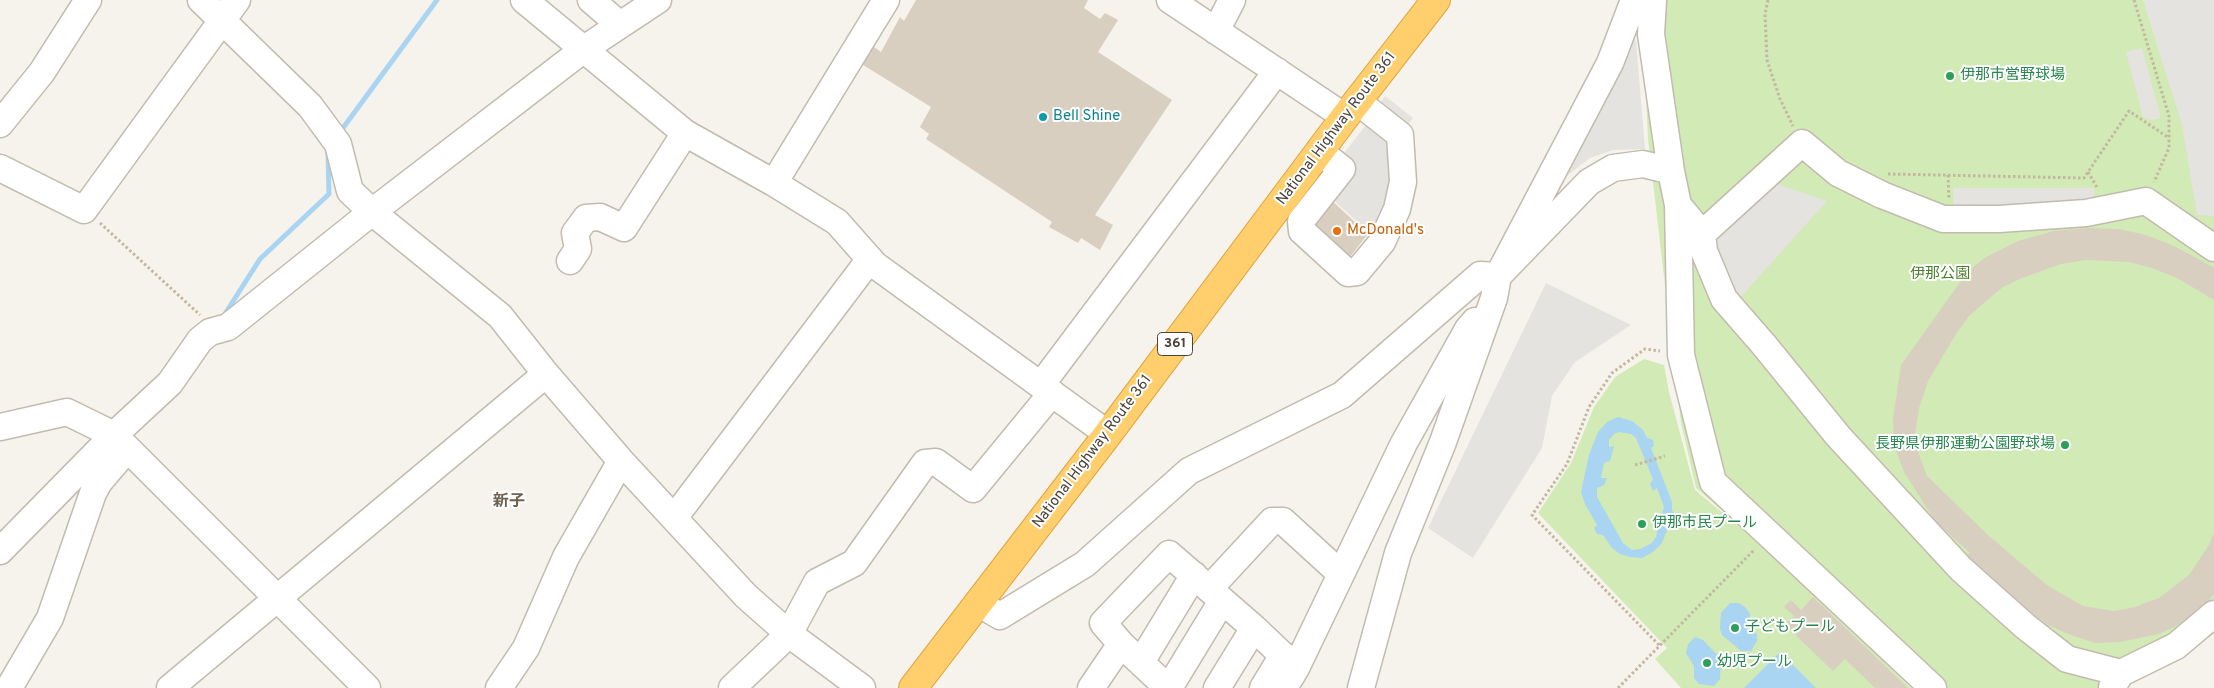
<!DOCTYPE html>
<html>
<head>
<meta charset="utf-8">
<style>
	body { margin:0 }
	canvas { display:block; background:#f6f3ec }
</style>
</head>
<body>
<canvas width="2214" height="688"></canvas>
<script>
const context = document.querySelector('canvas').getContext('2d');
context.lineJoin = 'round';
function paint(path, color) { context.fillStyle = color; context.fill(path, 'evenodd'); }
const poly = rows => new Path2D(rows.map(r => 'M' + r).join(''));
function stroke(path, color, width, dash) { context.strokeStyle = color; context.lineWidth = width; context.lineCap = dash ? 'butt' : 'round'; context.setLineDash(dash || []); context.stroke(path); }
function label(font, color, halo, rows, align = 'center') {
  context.font = font + ' Overpass,"Noto Sans JP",sans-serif'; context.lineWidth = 4; context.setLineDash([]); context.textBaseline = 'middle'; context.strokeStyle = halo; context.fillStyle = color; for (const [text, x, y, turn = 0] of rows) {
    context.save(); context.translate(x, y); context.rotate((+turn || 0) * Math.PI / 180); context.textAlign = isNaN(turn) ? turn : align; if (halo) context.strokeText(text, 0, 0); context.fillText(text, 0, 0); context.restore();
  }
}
const green = poly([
	[1642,0,2214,0,2214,614,2103,688,1914,688,1825,604,1911,688,1681,688,1655,659,1667,648,1538,513,1571,463,1594,407,1615,377,1644,359,1664,365,1669,392,1695,490,1757,541,1696,488,1681,423,1648,139]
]);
const parking = poly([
	[2143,0,2214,0,2214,216,2197,215,2182,125],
	[1629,35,1636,41,1645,149,1613,150,1590,158,1560,181],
	[2142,48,2161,118,2152,120,2143,117,2126,52],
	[1385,96,1413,118,1404,131,1375,109],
	[1370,120,1398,146,1400,182,1372,235,1318,186],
	[1774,183,1827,201,1739,299,1708,247],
	[1953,188,2094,188,2095,205,1953,208],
	[1546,283,1631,325,1575,362,1552,396,1542,448,1473,558,1428,528]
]);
const water = poly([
	[1618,417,1632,421,1643,430,1647,438,1653,440,1654,446,1651,448,1672,502,1672,510,1675,516,1673,526,1669,525,1662,543,1653,552,1642,558,1630,557,1620,554,1612,548,1603,535,1597,534,1594,528,1597,525,1585,504,1581,492,1589,455,1598,432,1607,422],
	[1619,432,1631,434,1636,438,1653,479,1650,484,1653,491,1657,488,1664,507,1656,537,1652,543,1640,549,1632,550,1623,543,1597,497,1597,488,1604,485,1607,478,1601,478,1604,463,1610,461,1614,446,1609,447,1609,440,1614,434],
	[1730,603,1739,603,1745,607,1750,614,1749,627,1757,634,1757,641,1751,651,1741,651,1722,635,1720,629,1721,613],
	[1695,637,1703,640,1721,659,1720,679,1714,686,1699,684,1694,678,1694,666,1686,653,1688,644],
	[1780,652,1816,688,1744,688]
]);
const stream = poly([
	[340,132,437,0],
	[223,317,260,259,329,194,328,154]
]);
const building = poly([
	[916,0,1088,0,1084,8,1100,19,1105,13,1118,20,1098,52,1172,100,1095,215,1113,225,1100,250,1081,238,1078,243,1049,227,1052,222,926,139,929,134,920,127,931,107,860,63,871,45,881,52,900,17,904,21],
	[1329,198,1368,234,1345,263,1306,227],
	[2087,228,2119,229,2146,235,2174,246,2202,261,2214,268,2214,300,2177,278,2152,268,2129,262,2086,260,2061,264,2022,278,2003,287,1986,301,1969,316,1956,334,1928,381,1919,408,1915,434,1919,455,1927,476,1989,536,2048,586,2083,606,2114,611,2135,607,2159,598,2189,575,2209,545,2214,532,2214,594,2211,598,2195,614,2176,626,2159,634,2120,642,2095,643,2068,634,2048,625,2028,610,1967,555,1970,553,1935,521,1904,472,1894,445,1893,419,1901,365,1968,271,1986,257,2018,241,2054,231],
	[1813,597,1908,688,1875,688,1845,659,1833,671,1785,625,1794,616,1784,607,1791,600,1801,610]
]);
const path = poly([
	[1768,0,1765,14,1767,60,1780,99,1793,126],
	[2134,0,2169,116,2169,148,2154,182],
	[2088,172,2098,189],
	[1888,174,2084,178,2129,111,2169,138],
	[1948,175,1949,199],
	[100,223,200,315],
	[1635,465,1665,456],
	[1659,645,1532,515,1567,464,1589,407,1612,373,1645,349,1660,351],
	[1618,688,1755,549]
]);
const minor = poly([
	[201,0,310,106,338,144,350,191,372,212,500,316,546,374,621,461,746,596,789,634,862,688],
	[524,0,685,133,774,183,837,222,875,265,1108,434],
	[591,0,620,25],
	[1170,0,1345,117],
	[1653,0,1651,34,1671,171,1678,205,1681,355,1713,482,1933,688],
	[1216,31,1232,0],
	[0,124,42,72,88,0],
	[1319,151,1342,169,1301,221,1302,231,1348,273,1357,272,1382,242,1397,209,1403,182,1400,135,1357,101],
	[0,168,84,210,237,0],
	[774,183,886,0],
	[1678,205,1702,234,1704,251,1724,299,1764,345,1838,436,1961,569,2026,627,2067,659,2121,673],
	[1702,234,1802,143,1838,173,1882,195,1943,219,1999,219,2086,213,2146,201,2214,248],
	[570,261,578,249,575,233,586,218,600,217,624,228,685,133],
	[1041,385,1277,71],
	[0,427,67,412,114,435,367,688],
	[674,518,870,259],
	[0,551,114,435,170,383,200,340,210,332,228,327,372,212,584,49,658,0],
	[1209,589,1272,521,1283,521,1341,574],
	[978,603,1000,616,1085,564,1189,471,1342,395,1480,275,1498,276,1589,182,1613,168,1643,164,1671,171],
	[1141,662,1194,575],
	[2112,687,2121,673,2176,646,2214,614],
	[9,688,50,618,93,493,99,482,127,449],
	[170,688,546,374],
	[499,688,526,648,566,557,621,461],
	[732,688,789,634,817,582,854,563,925,463,936,462,973,489,1052,393],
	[1091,688,1121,644],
	[1168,688,1121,644,1103,623,1169,554,1254,628,1296,668],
	[1169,688,1222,601],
	[1217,688,1254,628],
	[1263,688,1283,655],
	[1284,688,1296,668,1404,443,1468,329,1475,321],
	[1361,688,1398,553,1443,442,1494,298,1498,276,1610,63,1634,0]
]);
const highway = poly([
	[913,688,1108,434,1345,117,1436,0]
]);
const markers = [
	[1950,76,5,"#2e9e5b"],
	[1043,117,5,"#0f9aa8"],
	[1337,231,5,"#e8710a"],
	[2065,445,5,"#2e9e5b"],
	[1642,524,5,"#2e9e5b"],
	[1735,628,5,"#2e9e5b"],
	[1707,663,5,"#2e9e5b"]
];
const shields = [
	[1175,344,35]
];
const shieldNames = [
	["361",1175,344]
];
const leisureNames = [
	["伊那市営野球場",1960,76],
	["長野県伊那運動公園野球場",2055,445,"right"],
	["伊那市民プール",1652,524],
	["子どもプール",1745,628],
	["幼児プール",1717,663]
];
const cultureNames = [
	["Bell Shine",1053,117]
];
const streetNames = [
	["National Highway Route 361",1337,129,-53],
	["National Highway Route 361",1093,452,-53]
];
const foodNames = [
	["McDonald's",1347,231]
];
const parkNames = [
	["伊那公園",1940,275]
];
const neighbourhoodNames = [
	["新子",509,503]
];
paint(green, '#d2eab5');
paint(parking, '#e5e3e0');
paint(water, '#a9d4f2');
stroke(stream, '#a9d4f2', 5);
paint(building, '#d8cfc1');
stroke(minor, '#c2bbae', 29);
stroke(highway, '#e0a43c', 30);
stroke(path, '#c4b79f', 3, [2.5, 2.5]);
stroke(minor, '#fff', 26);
stroke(highway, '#ffcf6e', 28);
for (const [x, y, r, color] of markers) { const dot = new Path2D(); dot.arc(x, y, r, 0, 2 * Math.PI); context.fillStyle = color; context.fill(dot); stroke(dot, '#fff', 2); }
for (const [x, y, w] of shields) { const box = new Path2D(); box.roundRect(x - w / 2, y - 11.5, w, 23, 4); context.fillStyle = '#fff'; context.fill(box); stroke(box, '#4b4439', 1); }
label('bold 14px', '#4b4439', null, shieldNames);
label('15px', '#27864d', '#fff', leisureNames, 'left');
label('15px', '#0d838f', '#fff', cultureNames, 'left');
label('15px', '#4b4439', '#fff', streetNames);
label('15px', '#c56008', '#fff', foodNames, 'left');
label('15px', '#4a7f2a', '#fff', parkNames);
label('bold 16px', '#6e6250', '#fff', neighbourhoodNames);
</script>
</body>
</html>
